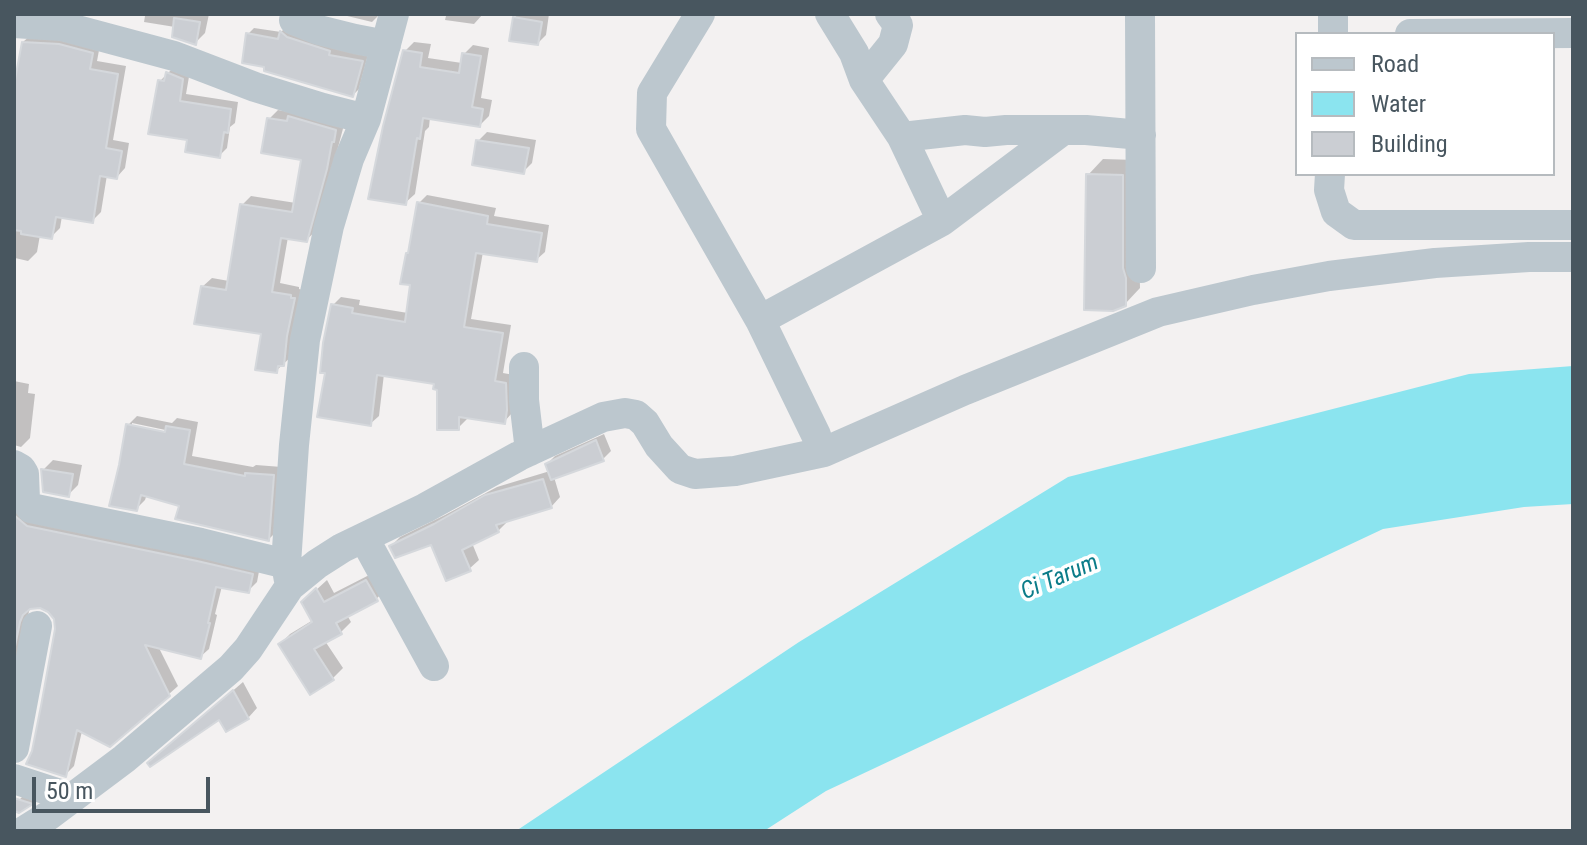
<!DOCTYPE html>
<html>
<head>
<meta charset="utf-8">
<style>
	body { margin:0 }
	#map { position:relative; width:1587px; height:845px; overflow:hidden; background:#f3f1f1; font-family:"Roboto Condensed",sans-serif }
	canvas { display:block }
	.frame { position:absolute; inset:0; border:16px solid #48565f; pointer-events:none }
	.legend { position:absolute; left:1295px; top:32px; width:260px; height:144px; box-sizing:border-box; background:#fff; border:2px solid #b6bbbf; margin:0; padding:10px 14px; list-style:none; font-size:24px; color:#48565f }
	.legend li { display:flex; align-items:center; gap:16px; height:40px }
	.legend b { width:40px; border:2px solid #b6bbbf }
	.scale { position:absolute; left:32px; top:777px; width:178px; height:36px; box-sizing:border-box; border:4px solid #48565f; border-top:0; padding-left:10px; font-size:24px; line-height:28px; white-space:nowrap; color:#48565f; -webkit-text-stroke:6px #fff; paint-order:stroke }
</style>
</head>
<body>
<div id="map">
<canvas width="1587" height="845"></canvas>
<div class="frame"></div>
<ul class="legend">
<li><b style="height:10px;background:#bcc7ce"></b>Road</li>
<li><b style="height:22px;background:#8be4ef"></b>Water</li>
<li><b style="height:22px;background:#cbced3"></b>Building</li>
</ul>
<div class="scale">50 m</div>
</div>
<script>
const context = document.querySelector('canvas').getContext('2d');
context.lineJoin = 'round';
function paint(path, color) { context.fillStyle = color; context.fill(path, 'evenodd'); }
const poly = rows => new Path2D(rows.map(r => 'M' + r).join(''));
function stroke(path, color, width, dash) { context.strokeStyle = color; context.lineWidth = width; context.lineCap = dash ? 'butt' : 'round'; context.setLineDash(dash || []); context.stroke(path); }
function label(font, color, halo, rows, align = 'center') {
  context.font = font + ' "Roboto Condensed",sans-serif'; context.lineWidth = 7; context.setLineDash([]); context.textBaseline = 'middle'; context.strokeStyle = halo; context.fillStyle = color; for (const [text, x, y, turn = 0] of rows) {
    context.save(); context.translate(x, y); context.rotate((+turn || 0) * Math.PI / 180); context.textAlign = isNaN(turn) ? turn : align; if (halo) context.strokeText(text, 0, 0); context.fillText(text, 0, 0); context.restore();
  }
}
const water = poly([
	[1573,366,1573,504,1524,507,1383,529,826,791,764,831,516,831,799,642,1068,477,1469,374]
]);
const shadow = poly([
	[135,14,209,14,205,33,195,43,175,27,144,22,145,16],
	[339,14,380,14,372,22],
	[432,14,483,14,474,24,445,20,446,16],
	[516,14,549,14,546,35,538,43,512,39],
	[287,26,368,55,359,89,353,95,248,34,254,28,281,32],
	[32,34,100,45,97,61,126,66,113,140,129,143,125,168,117,177,107,175,101,212,92,221,62,216,60,228,51,237,40,235,37,252,28,261,15,258,14,262,14,77,17,77,23,42],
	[414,42,431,44,428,58,462,63,464,54,473,45,489,48,481,98,492,100,489,116,480,125,430,117,429,127,425,131,415,194,405,203,405,51],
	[175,66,190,71,186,94,238,102,235,123,230,127,227,148,219,156,189,139,160,81],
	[278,110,345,121,316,231,306,240,288,237,280,283,299,287,299,289,303,290,293,355,276,371,263,333,202,287,212,278,229,281,242,205,251,196,296,203,303,158,269,119],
	[487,132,536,140,532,163,524,171,478,141],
	[1103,159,1137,160,1140,288,1125,304,1088,175],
	[427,195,496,208,494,216,549,225,545,252,536,260,483,252,471,319,511,325,503,373,514,375,512,413,504,422,467,416,467,419,458,428,436,382,384,374,379,416,370,424,327,372,333,305,341,297,360,300,359,305,408,313,413,284,411,251,419,203],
	[14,381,29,384,28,393,35,394,30,438,21,447,14,445],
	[137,416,172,423,177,418,198,422,192,456,253,467,256,465,282,467,278,530,269,539,181,504,147,494,145,500,136,509,128,425],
	[132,423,175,432,174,436,132,427],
	[604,434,611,451,603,459,554,477,560,497,551,507,508,521,498,531,472,543,479,560,469,569,432,542,391,546,400,537,445,515,497,487,550,471,547,464,555,456],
	[53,460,82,465,78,485,68,495,43,470],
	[14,472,15,492,260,566,257,582,249,590,222,586,215,614,217,615,209,649,200,657,158,646,178,686,169,694,82,731,74,766,65,775,34,752,57,629,56,619,49,610,40,606,30,607,14,676],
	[377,571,387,589,376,599,347,615,351,622,341,632,325,641,343,668,333,678,280,644,290,634,313,620,303,602,327,580,334,593],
	[243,682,257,708,248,718,220,717,159,754],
	[29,790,41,794,32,803,19,811,19,800]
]);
const building = poly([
	[513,17,542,22,538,45,509,41,513,17],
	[174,18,200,22,196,45,172,37,174,18],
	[280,31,287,37,330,51,329,55,363,61,353,97,264,71,264,67,242,63,246,33,278,39,280,31],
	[22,42,59,44,93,53,90,69,118,74,106,148,122,151,117,179,100,176,93,223,56,217,52,239,21,234,21,231,14,230,14,85,22,42],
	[403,50,422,53,420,67,459,73,462,53,481,56,472,107,483,109,480,127,423,118,420,139,417,138,406,205,368,199,383,126,403,50],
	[166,72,183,79,180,101,231,109,228,133,224,132,220,158,185,152,187,140,148,134,158,80,164,81,166,72],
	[288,116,336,130,334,142,332,142,327,169,307,242,281,238,272,292,291,295,291,298,295,298,287,336,284,366,278,366,277,373,255,370,261,334,194,324,201,286,226,290,240,204,292,212,301,160,261,153,267,118,287,121,288,116],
	[476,140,529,148,524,174,472,165,476,140],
	[1086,174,1123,175,1123,268,1126,278,1126,306,1113,311,1084,310,1086,174],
	[417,202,488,216,487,224,542,233,537,262,476,253,464,327,503,333,495,381,506,383,507,410,505,424,459,417,459,430,437,430,437,390,433,389,434,384,377,375,371,426,317,417,325,373,320,373,323,343,331,304,353,308,352,313,405,322,410,285,400,284,406,253,408,253,417,202],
	[126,424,165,432,166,426,190,430,184,464,245,476,245,473,274,475,269,541,175,519,179,506,141,495,137,511,109,506,119,465,126,424],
	[596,440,604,461,551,480,545,464,596,440],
	[41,469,73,474,69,497,43,492,41,469],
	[543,479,552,508,496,525,499,532,462,550,471,571,446,581,431,545,395,558,389,546,434,524,485,495,543,479],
	[14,515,27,526,197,561,253,574,249,593,216,587,208,623,210,623,201,659,145,645,170,696,110,747,77,730,66,777,26,764,32,751,41,706,55,629,54,619,48,612,40,608,30,609,23,615,20,622,14,651,14,515],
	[366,580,378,601,336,623,342,634,314,649,334,680,310,695,278,644,312,622,301,602,316,588,324,602,366,580],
	[233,690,249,719,226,732,219,720,150,767,147,763,233,690],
	[14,798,33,804,19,813,14,811,14,798]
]);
const minor = poly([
	[700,14,652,93,651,129,760,320,816,435],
	[830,14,854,53,864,80,902,137,942,221],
	[1140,14,1141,268],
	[1333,14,1333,34],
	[294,20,319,30,355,39,386,45],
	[14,23,62,26,174,56,255,87,323,108,366,119],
	[1410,34,1573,33],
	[864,80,893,44,898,25,890,14],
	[902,137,965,130,985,132,1006,130,1086,130,1141,135],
	[1330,174,1329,190,1336,212,1354,225,1573,225],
	[760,320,942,221,1062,131],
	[524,367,524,400,530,451],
	[14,465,21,469,24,474,25,500,31,508,201,543,286,564],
	[364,538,434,666],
	[290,586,286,564,294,445,305,340,329,226,349,159,366,119,394,14],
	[14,748,37,626],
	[14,779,72,798],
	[24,831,48,816,124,759,231,668,248,649,290,586,317,564,342,548,425,508,519,456,603,417,625,413,636,415,645,423,659,446,680,469,695,474,735,471,824,452,965,390,1158,312,1253,290,1329,276,1435,263,1529,257,1573,257]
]);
const waterNames = [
	["Ci Tarum",1060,578,-23]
];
paint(water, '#8be4ef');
paint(shadow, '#0003');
paint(building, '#cbced3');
stroke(building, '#d5d8dc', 2);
stroke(minor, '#bcc7ce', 30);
label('italic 24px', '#0b7c89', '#fff', waterNames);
</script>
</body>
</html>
